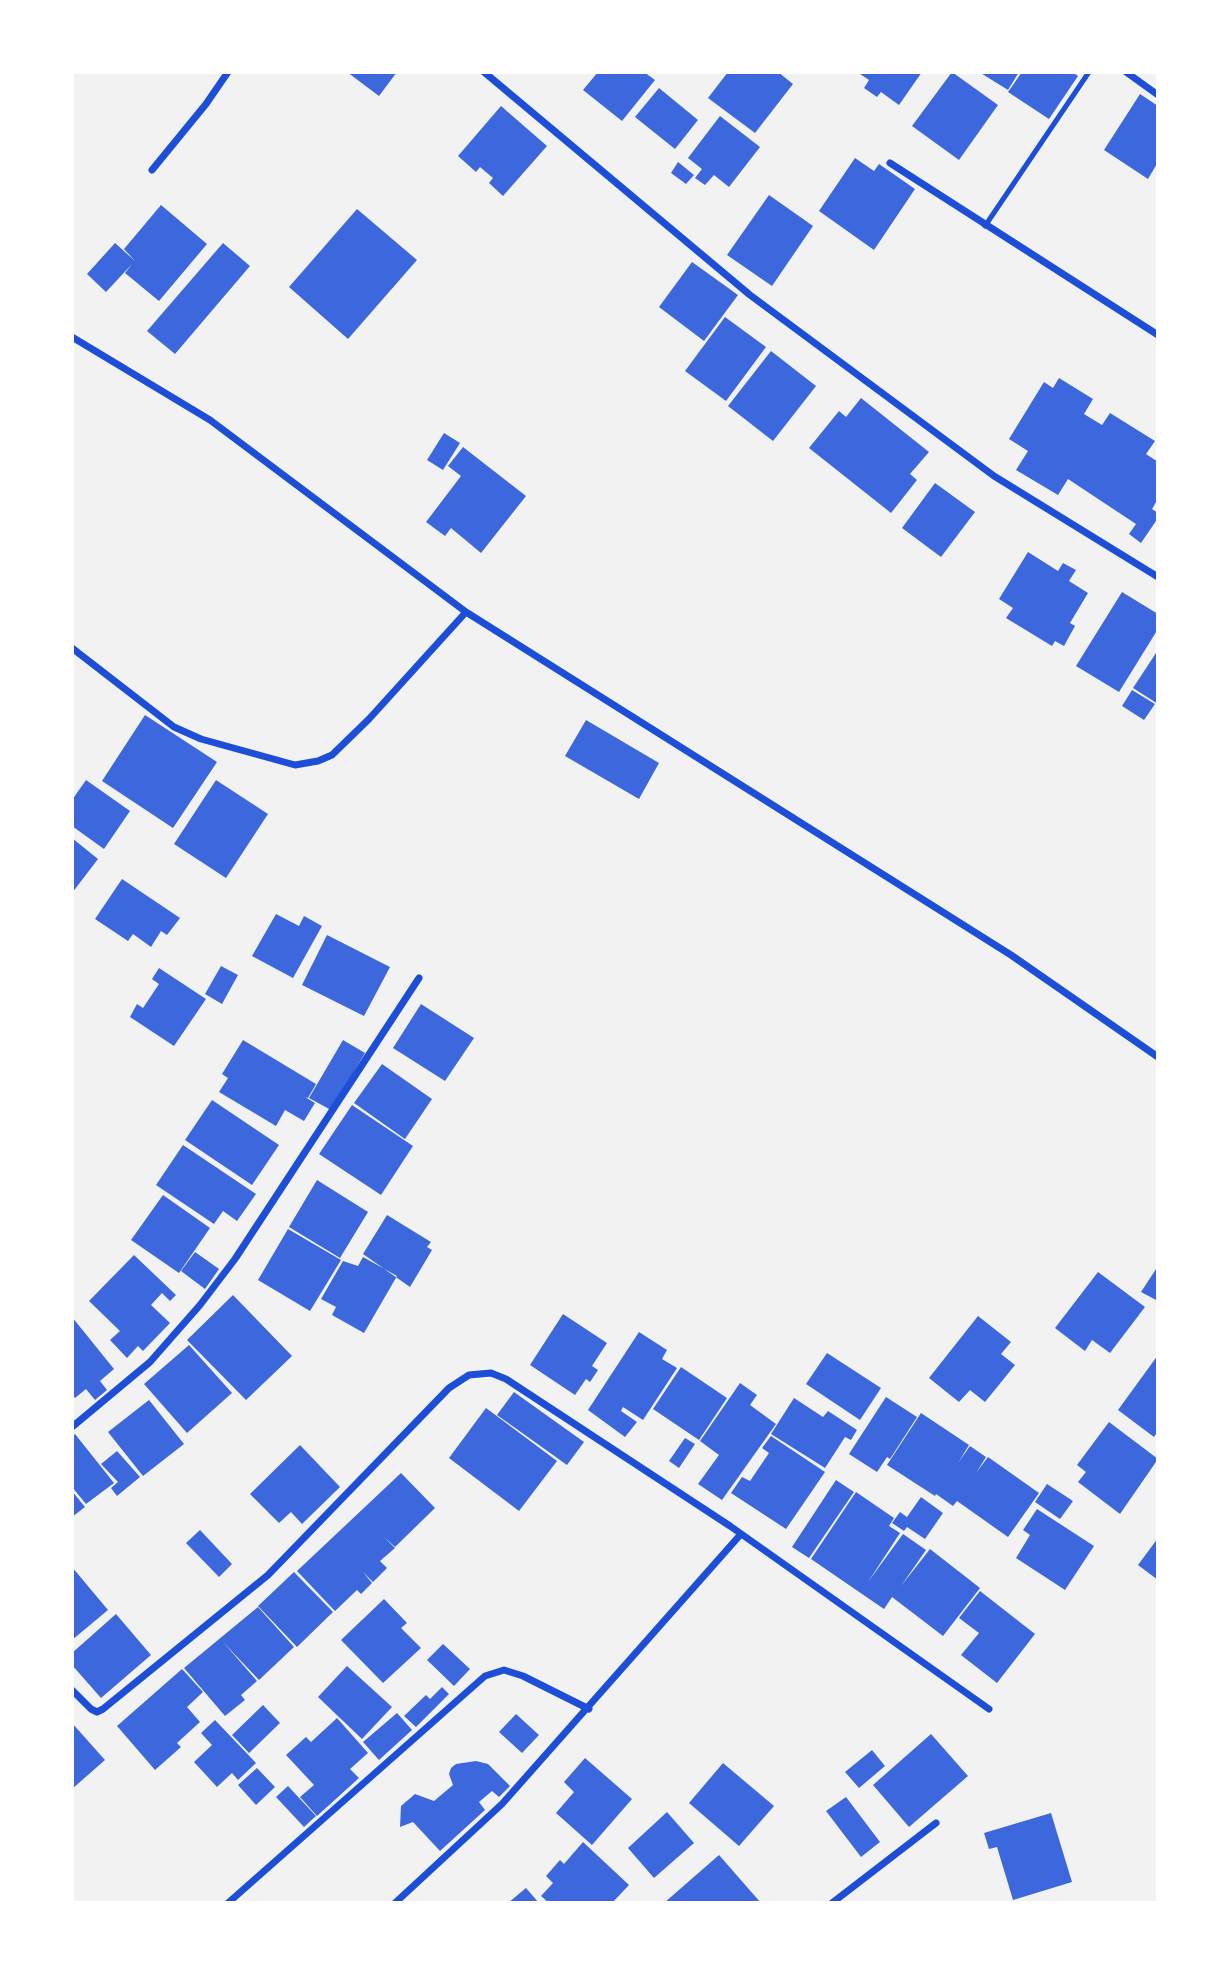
<!DOCTYPE html>
<html>
<head>
<meta charset="utf-8">
<style>
	body { margin:0 }
	#map { position:relative; width:1230px; height:1975px; overflow:hidden; background:#f2f2f2; font-family:Commissioner,sans-serif }
	canvas { display:block }
	.frame { position:absolute; inset:0; border:74px solid #fff; pointer-events:none }
</style>
</head>
<body>
<div id="map">
<canvas width="1230" height="1975"></canvas>
<div class="frame"></div>
</div>
<script>
const context = document.querySelector('canvas').getContext('2d');
context.lineJoin = 'round';
function paint(path, color) { context.fillStyle = color; context.fill(path, 'evenodd'); }
const poly = rows => new Path2D(rows.map(r => 'M' + r).join(''));
function stroke(path, color, width, dash) { context.strokeStyle = color; context.lineWidth = width; context.lineCap = dash ? 'butt' : 'round'; context.setLineDash(dash || []); context.stroke(path); }
const building = poly([
	[347,72,397,72,379,96],
	[598,72,644,72,655,80,622,121,583,90],
	[728,72,778,72,793,84,755,133,708,98],
	[857,72,922,72,899,105,881,92,877,97,864,88,869,80],
	[952,72,998,105,959,160,912,126],
	[979,72,1019,72,1008,90],
	[1022,72,1072,72,1078,76,1049,119,1008,92],
	[659,88,698,120,675,149,635,117],
	[1140,94,1158,106,1158,162,1148,179,1104,150],
	[501,106,547,146,503,196,489,183,493,178,480,167,476,172,458,156],
	[720,116,760,147,729,187,714,175,705,185,695,178,702,169,688,158],
	[855,158,874,171,879,164,915,189,874,250,819,211],
	[678,162,694,175,686,184,671,173],
	[769,195,813,226,772,286,727,255],
	[161,205,207,244,159,301,125,273,132,264,106,292,87,274,115,243,135,261,124,249],
	[357,209,417,260,348,339,289,287],
	[223,243,250,266,175,354,147,331],
	[692,262,738,295,704,341,659,307],
	[725,317,766,347,726,401,685,371],
	[771,351,816,386,773,441,728,406],
	[1059,378,1093,399,1084,414,1102,425,1110,413,1155,441,1146,454,1158,462,1158,499,1152,509,1158,513,1158,518,1141,543,1129,534,1136,524,1068,479,1058,495,1016,470,1028,451,1009,439,1044,382,1053,388],
	[861,398,929,452,910,474,917,480,891,513,809,448,839,411,846,417],
	[444,433,460,443,443,470,427,460],
	[463,447,526,496,481,553,451,528,445,536,426,522,461,476,448,466],
	[935,483,975,512,941,557,902,528],
	[1028,552,1058,571,1063,563,1076,570,1069,581,1088,593,1070,623,1075,626,1064,646,1055,641,1052,646,1006,618,1013,608,999,599],
	[1122,592,1158,614,1158,629,1119,692,1076,666],
	[1158,650,1158,704,1133,688],
	[1132,690,1155,704,1144,720,1122,706],
	[145,715,217,762,173,828,102,781],
	[586,720,659,763,639,799,565,756],
	[86,780,130,811,104,849,72,826,72,800],
	[216,780,268,814,226,878,174,844],
	[72,838,98,859,72,893],
	[122,879,180,918,167,935,161,931,151,947,133,934,128,941,95,919],
	[276,914,299,926,304,916,322,926,293,978,252,956],
	[327,935,390,967,364,1016,302,985],
	[221,966,238,975,222,1004,205,994],
	[159,968,206,999,174,1046,130,1017,137,1004,143,1008,159,984,152,979],
	[421,1004,474,1038,445,1081,393,1048],
	[243,1040,316,1084,308,1098,305,1097,315,1103,304,1121,285,1110,276,1126,219,1092,228,1078,222,1074],
	[343,1040,365,1053,331,1110,309,1098],
	[382,1064,432,1099,405,1139,354,1103],
	[212,1100,279,1145,252,1185,185,1140],
	[352,1105,413,1146,381,1195,319,1154],
	[183,1145,256,1194,237,1221,223,1211,214,1224,156,1185],
	[317,1180,368,1212,340,1258,289,1227],
	[163,1195,210,1228,179,1273,131,1240],
	[387,1215,431,1242,427,1247,432,1250,410,1287,363,1254],
	[288,1229,341,1260,310,1311,258,1280],
	[195,1252,219,1269,205,1289,181,1271],
	[134,1255,176,1295,170,1301,162,1293,151,1305,170,1323,143,1351,138,1346,127,1358,110,1340,120,1331,89,1301],
	[363,1257,397,1276,364,1333,332,1315,336,1307,321,1299,343,1261,358,1266],
	[1158,1266,1158,1301,1141,1292],
	[1098,1272,1145,1307,1110,1353,1092,1340,1085,1351,1055,1328],
	[233,1295,292,1356,246,1400,187,1340],
	[563,1314,607,1343,592,1366,598,1370,590,1382,586,1379,575,1395,530,1365],
	[978,1316,1011,1342,1001,1354,1015,1365,985,1402,970,1390,959,1402,929,1378],
	[72,1317,114,1369,100,1381,107,1390,95,1400,86,1389,75,1398,72,1394],
	[639,1332,667,1350,662,1359,677,1368,643,1420,623,1407,621,1411,637,1422,625,1437,588,1410],
	[189,1345,232,1393,187,1433,144,1384],
	[827,1353,881,1388,860,1420,806,1384],
	[1158,1355,1158,1431,1154,1437,1118,1410],
	[681,1367,727,1398,699,1440,653,1409],
	[740,1383,757,1395,750,1405,776,1424,722,1500,698,1484,719,1455,700,1441],
	[514,1392,584,1442,567,1465,497,1415],
	[886,1397,917,1417,890,1459,887,1457,877,1472,849,1454],
	[794,1398,823,1417,828,1411,857,1430,851,1440,845,1437,825,1468,771,1434],
	[149,1400,184,1444,143,1476,108,1432],
	[486,1408,557,1461,519,1511,449,1458],
	[921,1413,969,1445,958,1463,970,1446,986,1457,976,1473,988,1457,1039,1493,1008,1537,957,1501,953,1506,936,1494,935,1496,887,1465],
	[1109,1422,1158,1459,1120,1514,1078,1482,1086,1472,1077,1465],
	[75,1434,114,1483,86,1504,72,1487,72,1437],
	[771,1436,825,1472,786,1529,731,1493,742,1477,750,1481,769,1453,762,1448],
	[685,1438,695,1444,679,1468,669,1461],
	[300,1445,340,1487,302,1524,291,1512,279,1523,250,1494],
	[117,1451,140,1477,117,1496,111,1488,118,1482,101,1464],
	[401,1473,435,1508,395,1547,384,1537,395,1548,380,1561,387,1568,373,1582,363,1572,372,1583,361,1594,357,1590,335,1611,297,1571],
	[836,1480,854,1492,809,1558,792,1547],
	[1047,1484,1073,1501,1060,1519,1035,1502],
	[72,1491,85,1507,72,1517],
	[856,1492,894,1518,889,1526,900,1533,868,1582,903,1534,926,1550,901,1586,930,1549,980,1588,943,1636,892,1597,884,1609,811,1559],
	[921,1497,943,1513,925,1539,907,1527,904,1531,892,1523,900,1512,907,1517],
	[1037,1509,1094,1546,1065,1590,1016,1558,1030,1535,1023,1530],
	[200,1530,232,1564,219,1577,186,1543],
	[1158,1538,1158,1580,1138,1565],
	[72,1567,108,1610,72,1640],
	[294,1572,333,1612,297,1647,258,1606],
	[980,1591,1035,1634,997,1683,961,1655,979,1633,959,1618],
	[384,1599,407,1623,401,1628,421,1648,383,1683,341,1640],
	[258,1607,294,1647,259,1680,223,1642,257,1681,241,1695,245,1700,225,1716,184,1668],
	[116,1614,151,1655,101,1698,72,1665,72,1653],
	[443,1644,470,1669,454,1686,427,1660],
	[347,1666,392,1707,362,1739,318,1697],
	[182,1669,203,1692,187,1707,200,1722,177,1743,181,1747,155,1770,117,1726],
	[442,1687,449,1694,416,1727,404,1716,426,1695,430,1699],
	[263,1705,280,1723,249,1753,232,1735],
	[397,1713,412,1730,379,1760,363,1742],
	[516,1714,539,1735,522,1753,499,1732],
	[337,1718,368,1753,350,1769,359,1778,317,1816,300,1797,314,1785,286,1755,306,1737,311,1742],
	[215,1720,256,1763,238,1780,232,1773,217,1787,194,1762,212,1745,201,1733],
	[72,1723,105,1760,72,1789],
	[931,1734,968,1776,909,1827,873,1785],
	[872,1750,885,1766,859,1788,845,1772],
	[585,1758,632,1799,592,1845,556,1813,574,1792,564,1782],
	[476,1761,488,1764,510,1786,499,1797,492,1791,479,1802,485,1810,440,1851,413,1822,400,1827,401,1806,415,1794,434,1801,453,1785,449,1774,451,1768,456,1764],
	[723,1763,774,1806,739,1846,689,1803],
	[257,1768,275,1787,256,1805,238,1785],
	[288,1786,316,1816,304,1827,276,1797],
	[846,1797,880,1842,861,1857,826,1811],
	[667,1812,694,1843,654,1878,628,1848],
	[1051,1813,1072,1882,1013,1900,997,1847,989,1849,984,1833],
	[583,1842,629,1885,612,1903,549,1903,541,1896,553,1883,546,1876,560,1860,564,1864],
	[719,1855,761,1903,664,1903],
	[526,1888,539,1903,508,1903]
]);
const service = poly([
	[985,226,1089,72]
]);
const minor = poly([
	[484,72,750,295,994,476,1158,577],
	[1126,72,1158,95],
	[890,163,1158,335],
	[152,170,206,104,228,72],
	[72,337,210,420,466,612,1011,955,1158,1057],
	[72,648,174,727,201,739,295,765,318,761,332,755,369,719,466,612],
	[72,1427,150,1362,200,1305,235,1259,419,978],
	[72,1690,91,1709,97,1712,103,1709,268,1575,449,1388,469,1375,491,1373,506,1379,730,1526,989,1709],
	[228,1903,485,1676,504,1670,523,1676,589,1709],
	[395,1903,502,1804,741,1534],
	[832,1903,936,1823]
]);
paint(building, '#3d67dc');
stroke(service, '#1d4ed8', 5);
stroke(minor, '#1d4ed8', 7);
</script>
</body>
</html>
